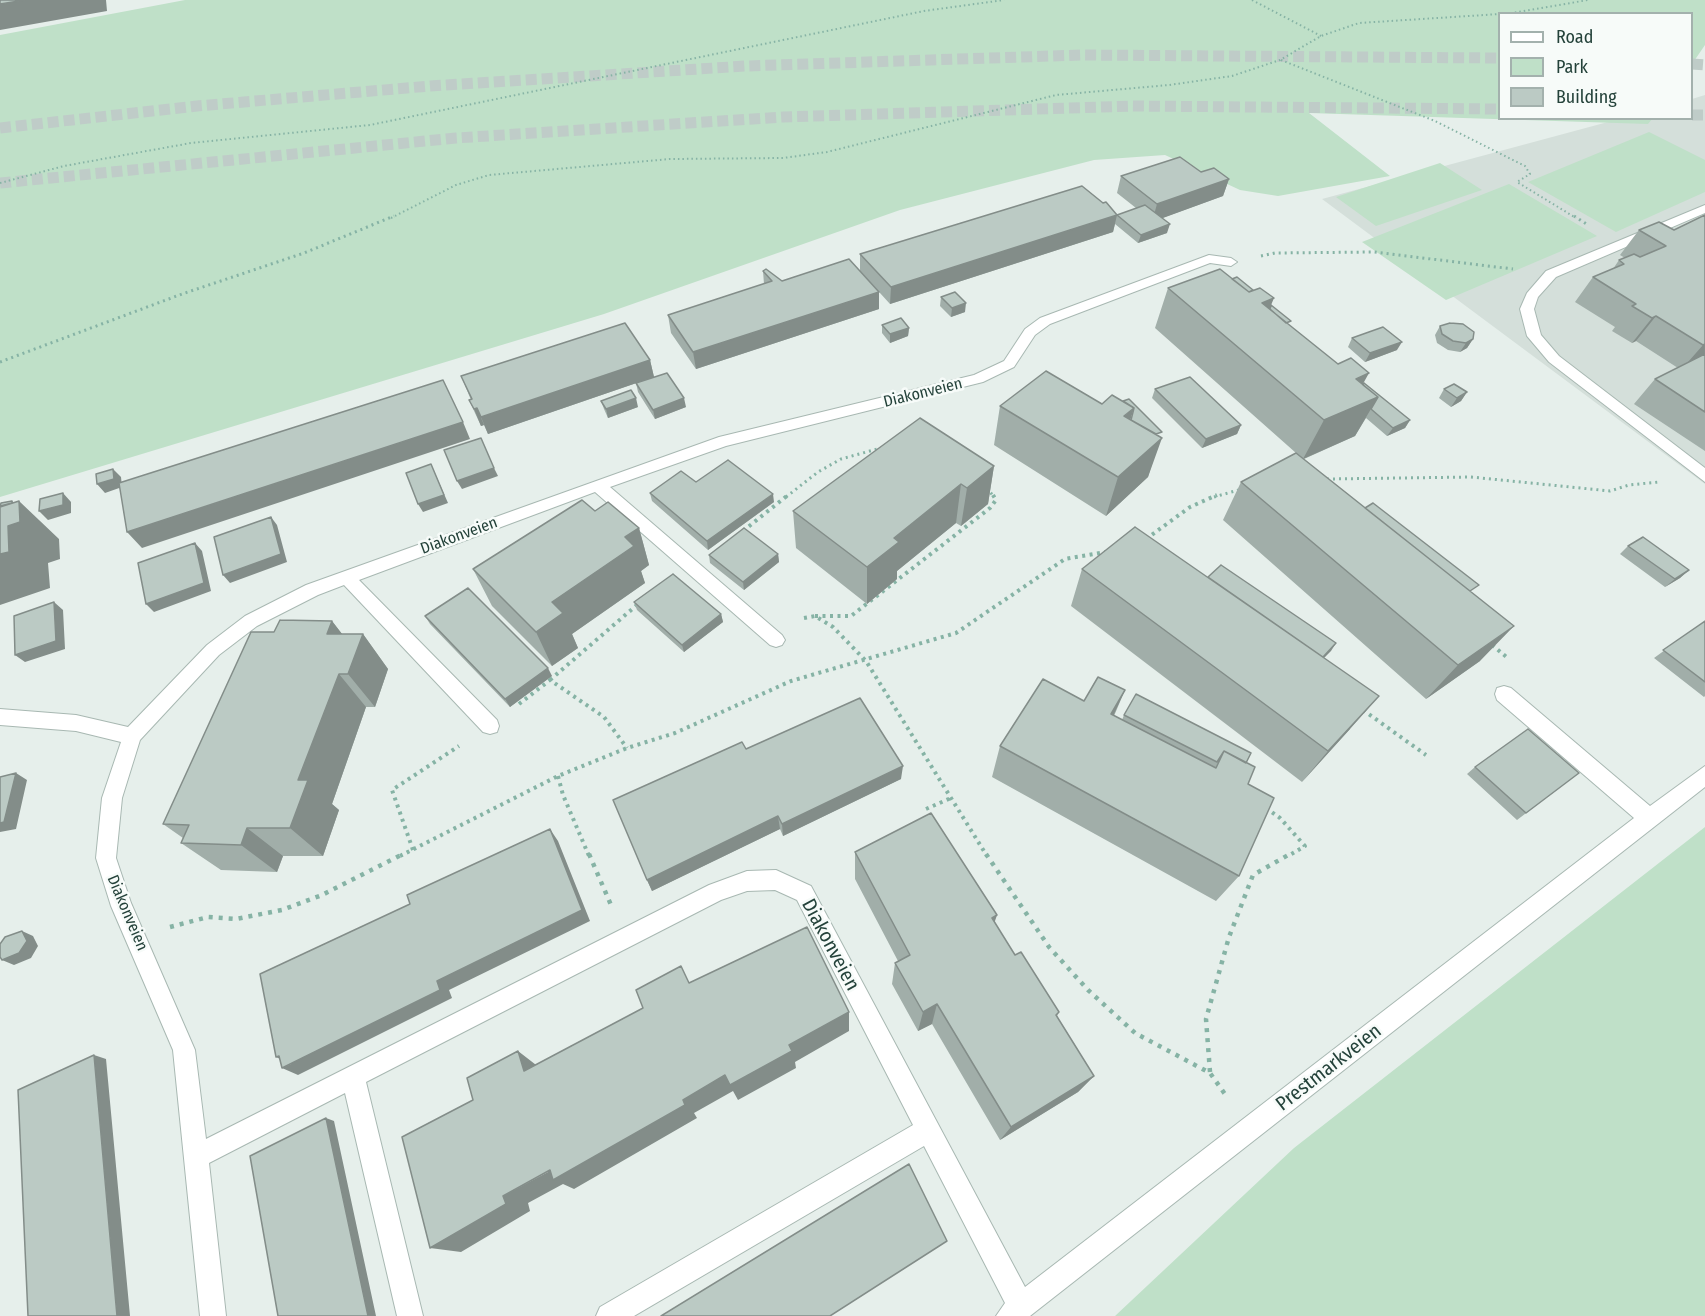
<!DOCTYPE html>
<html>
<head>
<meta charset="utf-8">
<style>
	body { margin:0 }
	#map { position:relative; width:1705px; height:1316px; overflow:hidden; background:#e6efeb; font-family:"Fira Sans Condensed",sans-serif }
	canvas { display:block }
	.legend { position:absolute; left:1498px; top:12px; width:195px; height:108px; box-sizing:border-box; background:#f7fbf9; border:2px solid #a3b1ad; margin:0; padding:8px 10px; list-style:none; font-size:18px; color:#24423a }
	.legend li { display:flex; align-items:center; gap:12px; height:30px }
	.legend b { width:30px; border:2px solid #a3b1ad }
</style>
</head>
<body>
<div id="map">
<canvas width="1705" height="1316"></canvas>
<ul class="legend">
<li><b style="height:8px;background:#fff"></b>Road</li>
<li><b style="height:16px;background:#bfe0c8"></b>Park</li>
<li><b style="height:16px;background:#bbcac4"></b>Building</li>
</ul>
</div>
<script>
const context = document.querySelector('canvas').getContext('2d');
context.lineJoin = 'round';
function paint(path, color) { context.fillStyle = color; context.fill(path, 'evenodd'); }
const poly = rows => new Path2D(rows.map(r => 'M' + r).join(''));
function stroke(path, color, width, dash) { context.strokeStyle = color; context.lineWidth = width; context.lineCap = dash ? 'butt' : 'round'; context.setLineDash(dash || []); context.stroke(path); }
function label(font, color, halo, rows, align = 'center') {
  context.font = font + ' "Fira Sans Condensed",sans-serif'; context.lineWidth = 5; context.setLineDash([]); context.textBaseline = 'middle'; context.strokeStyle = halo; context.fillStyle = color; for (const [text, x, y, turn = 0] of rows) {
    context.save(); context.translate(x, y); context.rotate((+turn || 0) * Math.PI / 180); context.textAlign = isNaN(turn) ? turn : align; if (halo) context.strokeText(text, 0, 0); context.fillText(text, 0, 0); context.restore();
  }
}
const built = poly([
	[1705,95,1705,484,1322,199,1619,119,1692,118,1692,99]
]);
const green = poly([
	[185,0,1705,0,1705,45,1692,64,1692,14,1500,14,1500,118,1652,119,1648,124,1309,113,1390,176,1278,196,1240,190,1165,155,1094,160,900,210,604,314,0,497,0,35],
	[1649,132,1705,160,1705,192,1616,232,1528,182],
	[1440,163,1482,190,1376,226,1336,197],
	[1509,184,1597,236,1446,300,1362,242],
	[1705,827,1705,1316,1115,1316,1294,1148]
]);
const highwayTunnel = poly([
	[1692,64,1705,65],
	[1692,115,1705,115],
	[0,128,197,106,430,86,746,66,1082,55,1500,58],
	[0,183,456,138,783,117,1132,106,1500,109]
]);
const pathFar3 = poly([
	[1252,0,1321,36],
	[1506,14,1588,0],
	[1281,60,1435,121,1525,166,1530,174,1517,182,1576,218],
	[0,183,64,166,191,143,370,125,924,11,1004,0],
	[391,218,456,185,489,175,670,159,783,158,827,152,1056,95,1169,85,1232,76,1280,60,1321,36,1359,23,1500,14]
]);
const pathFar2 = poly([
	[1574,216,1588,225],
	[1261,256,1275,253,1374,252,1513,269],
	[0,362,182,294,304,253,394,216],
	[1327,479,1471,477,1610,491,1629,485,1659,482],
	[987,488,994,497],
	[786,497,818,472,841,459,881,448],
	[1214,497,1242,489]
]);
const pathFar1 = poly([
	[743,531,788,495],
	[1146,539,1190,507,1217,495],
	[815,616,851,616,990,508,996,500,993,495],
	[804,618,815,616,833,627,866,661,987,856],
	[1492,645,1509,659],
	[550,680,638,604],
	[519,704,550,680,604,717,627,748],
	[1363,710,1426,755],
	[558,776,563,795,589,856],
	[1266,808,1280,818,1305,846,1288,856],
	[926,809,951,798],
	[413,850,392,790,459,746],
	[400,856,558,776,627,748,675,733,791,681,956,633,1065,559,1106,552]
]);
const path = poly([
	[589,854,611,905],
	[986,854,1049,947,1088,990,1135,1033,1210,1073,1227,1097],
	[170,927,208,917,236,919,282,910,322,895,403,854],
	[1210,1072,1206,1019,1229,937,1253,875,1290,854]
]);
const minor = poly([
	[1705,205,1705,213,1556,277,1538,297,1534,309,1541,335,1559,356,1705,468,1705,482,1549,362,1527,336,1520,309,1527,293,1546,271,1705,205],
	[1209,255,1231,258,1237,262,1231,266,1210,263,1050,324,1035,335,1014,367,983,382,726,446,610,487,782,635,785,640,782,645,776,647,770,645,595,492,359,580,497,720,499,726,497,732,490,734,483,732,344,585,318,595,257,626,219,655,140,740,122,798,116,858,131,903,195,1050,206,1139,709,885,747,871,776,870,811,886,1025,1287,1634,818,1497,700,1495,694,1497,688,1504,686,1511,688,1650,806,1705,766,1705,787,1030,1316,996,1316,1005,1303,924,1146,634,1316,596,1316,600,1307,913,1125,797,900,775,890,747,891,721,900,366,1082,423,1316,397,1316,345,1093,209,1163,226,1316,200,1316,173,1050,111,906,96,858,102,798,121,742,76,731,0,725,0,709,76,715,128,727,207,645,245,616,306,585,719,437,974,375,1004,361,1025,329,1040,318,1209,255]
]);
const wall = poly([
	[1201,172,1229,179,1223,196,1162,218,1167,233,1138,243,1115,224,1113,232,890,304,860,271,860,254,1117,215,1136,208,1117,193,1121,176],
	[1705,215,1705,451,1634,404,1655,379,1678,368,1636,341,1632,343,1612,331,1615,327,1575,302,1593,277,1613,269,1619,260,1625,258,1620,255,1639,230,1674,230],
	[763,271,782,281,879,292,879,309,696,369,671,333,668,315,764,284],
	[1232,279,1271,305,1289,325,1338,364,1364,383,1410,420,1405,428,1387,436,1366,418,1355,436,1304,459,1472,593,1480,661,1426,699,1223,520,1241,482,1296,453,1155,328,1168,288],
	[941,297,965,312,951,317,940,306],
	[882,325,909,328,908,336,890,343,882,333],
	[1440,326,1473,339,1467,348,1460,352,1448,350,1437,343,1435,335],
	[1352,338,1397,350,1365,362,1348,347],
	[650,360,654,377,488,434,484,425,481,426,469,400,471,400,461,376],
	[636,383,686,407,655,419,638,392],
	[1155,389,1241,425,1237,434,1202,448,1152,398],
	[1444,389,1467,392,1461,401,1451,407,1439,398],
	[601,401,638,407,608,418,604,409],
	[1102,404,1160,437,1148,477,1106,516,994,445,1000,406],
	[994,466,988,504,961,526,956,523,897,571,897,579,867,604,796,548,793,511],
	[696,482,774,502,708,550,652,501,650,493],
	[595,511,639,528,649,565,641,571,645,583,572,634,578,648,552,666,492,606,473,569],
	[1628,546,1689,570,1680,578,1665,587,1620,554],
	[778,554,779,562,744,590,710,563,709,555],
	[1082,569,1208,577,1336,643,1324,658,1350,729,1302,782,1071,606],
	[634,602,721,614,723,622,684,652,637,610],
	[425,616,552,676,510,707,430,624],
	[332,621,342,634,363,634,388,669,375,707,366,707,332,804,339,810,323,856,283,856,277,872,221,870,181,843,183,838,163,824,274,632],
	[1705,621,1705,696,1704,697,1654,658],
	[1125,690,1114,716,1122,720,1124,715,1246,763,1248,784,1239,876,1216,901,992,777,1000,746,1084,701],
	[746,749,901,779,783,836,780,829,652,891,647,880],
	[1475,767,1579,773,1517,820,1467,774],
	[855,852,995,923,1015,955,1059,1012,1057,1016,1094,1076,1078,1092,1000,1140,932,1024,918,1031,892,984,895,963,898,961,855,879]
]);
const shadedWall = poly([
	[25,0,106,0,107,11,0,30,0,4],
	[1229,179,1223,196,1152,222,1157,204],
	[1117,215,1113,232,890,304,891,287],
	[1170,224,1167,233,1138,243,1141,235],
	[879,292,879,309,696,369,693,352],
	[1274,298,1257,339,1262,303],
	[966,303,965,312,951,317,952,308],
	[1656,316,1636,341,1632,343,1652,318],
	[909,328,908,336,890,343,890,334],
	[1473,339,1467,348,1460,352,1466,343],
	[1402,342,1397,350,1365,362,1370,353],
	[1705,344,1705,357,1681,370,1703,345],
	[650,360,654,377,488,434,481,417],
	[1369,373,1349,409,1378,397,1355,436,1303,459,1324,420,1356,379],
	[1467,392,1461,401,1451,407,1457,398],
	[636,398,638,407,608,418,606,409],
	[684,398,686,407,655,419,653,410],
	[477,408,484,425,481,426,474,409],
	[1134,408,1122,447,1124,416],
	[1410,420,1405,428,1387,436,1393,428],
	[463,422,470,439,142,548,127,532],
	[1241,425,1237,434,1202,448,1206,439],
	[1162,438,1148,477,1106,516,1118,477],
	[431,464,448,503,423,512,418,504],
	[994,466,988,504,961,526,967,488],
	[494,468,498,476,462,489,457,481],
	[113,469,121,477,122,487,105,493,97,484],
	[961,484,956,523,897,571,897,579,867,604,867,567,894,538],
	[63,493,71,502,71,513,48,520,39,511],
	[773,494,774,502,708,550,707,541],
	[12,501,19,507,19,501,59,539,60,559,48,563,50,588,0,605,0,554,8,526],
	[271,517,277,525,287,562,230,583,223,575],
	[639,528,649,565,641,571,645,583,572,634,578,648,552,666,536,632,552,602,625,537],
	[195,543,202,551,211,591,154,612,146,604],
	[778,554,779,562,744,590,743,582],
	[1689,570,1680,578,1665,587,1675,579],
	[54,602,63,610,65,649,25,662,15,655],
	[721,614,723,622,684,652,682,645],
	[332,621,356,652,363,634,388,669,375,707,348,674,327,634],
	[1514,626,1480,661,1426,699,1458,665],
	[1336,643,1331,651,1315,667,1320,660],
	[548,668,552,676,510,707,505,699],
	[339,674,366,707,332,804,339,810,323,856,290,828,298,780],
	[1125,690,1110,723,1111,714],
	[1379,696,1350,729,1302,782,1328,751],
	[903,766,901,779,783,836,782,824],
	[16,773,27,780,16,829,0,832,0,823],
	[778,816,780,829,652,891,647,880],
	[247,828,283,856,277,872,241,845],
	[550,829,558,841,590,921,449,990,452,998,298,1075,282,1068,291,1064,276,1057,437,981],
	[997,915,989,939,992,918],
	[22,931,33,936,38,946,31,958,14,965,2,960],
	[937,1004,932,1024,918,1031,923,1012],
	[849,1012,849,1031,795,1062,796,1068,738,1100,733,1091,694,1113,697,1118,574,1189,563,1184,528,1203,530,1211,461,1252,430,1248,503,1196,683,1100,725,1075,789,1045],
	[518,1051,540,1068,524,1071],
	[94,1055,106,1059,130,1316,117,1316],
	[1094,1076,1078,1092,1000,1140,1011,1127],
	[326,1118,334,1121,376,1316,368,1316]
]);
const building = poly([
	[0,0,25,0,0,4,0,0],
	[1180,157,1201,172,1214,168,1229,179,1157,204,1121,176,1180,157],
	[1082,186,1103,203,1106,202,1117,215,891,287,860,254,1082,186],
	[1145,205,1170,224,1141,235,1117,215,1145,205],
	[1705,215,1705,344,1703,345,1656,316,1652,318,1632,306,1636,304,1593,277,1624,264,1619,260,1634,254,1640,257,1666,246,1639,230,1659,222,1674,230,1705,215],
	[849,259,879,292,693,352,668,315,772,281,763,271,766,269,782,281,849,259],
	[1220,269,1249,292,1260,288,1274,298,1262,303,1338,364,1351,358,1369,373,1356,379,1378,397,1324,420,1168,288,1220,269],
	[1237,277,1253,290,1249,292,1232,279,1237,277],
	[955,292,966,303,952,308,941,297,955,292],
	[1271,305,1291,321,1286,323,1270,309,1271,305],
	[901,318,909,328,890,334,882,325,901,318],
	[625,323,650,360,481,417,477,408,474,409,469,400,472,399,461,376,625,323],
	[1450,323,1463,324,1474,332,1473,339,1466,343,1453,341,1442,334,1440,326,1450,323],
	[1383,327,1402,342,1370,353,1352,338,1383,327],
	[1705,354,1705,412,1655,379,1705,354],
	[1046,371,1102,404,1112,395,1134,408,1124,416,1162,438,1118,477,1000,406,1046,371],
	[667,373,684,398,653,410,636,383,667,373],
	[1190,377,1241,425,1206,439,1155,389,1190,377],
	[443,380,463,422,127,532,119,483,443,380],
	[1364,383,1410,420,1393,428,1371,409,1378,397,1363,385,1364,383],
	[1454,384,1467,392,1457,398,1444,389,1454,384],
	[631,390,636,398,606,409,601,401,631,390],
	[1129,399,1162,432,1156,434,1131,420,1134,408,1123,401,1129,399],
	[920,418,994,466,967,488,961,484,894,538,899,542,867,567,793,511,920,418],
	[481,438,494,468,457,481,444,450,481,438],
	[1296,453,1514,626,1458,665,1241,482,1296,453],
	[728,460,773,494,707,541,650,493,681,471,696,482,728,460],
	[431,464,444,495,418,504,406,473,431,464],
	[113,469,114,479,97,484,96,474,113,469],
	[63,493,63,505,39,511,40,499,63,493],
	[582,500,595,511,608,502,639,528,625,537,634,546,552,602,563,613,536,632,473,569,582,500],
	[12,501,12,503,0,506,1,503,12,501],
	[19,501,20,522,8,526,9,552,0,554,0,507,19,501],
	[1373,503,1479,585,1470,591,1365,508,1373,503],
	[271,517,281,554,223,575,214,537,271,517],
	[1135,527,1379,696,1328,751,1082,569,1135,527],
	[744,528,778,554,743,582,709,555,744,528],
	[1643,537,1689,570,1675,579,1628,546,1643,537],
	[195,543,204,583,146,604,138,563,195,543],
	[1221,565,1336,643,1323,657,1208,577,1221,565],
	[673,574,721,614,682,645,634,602,673,574],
	[468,588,548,668,505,699,425,616,468,588],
	[54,602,56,641,15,655,14,616,54,602],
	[280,620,332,621,327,634,363,634,348,674,339,674,298,780,308,780,290,828,247,828,241,845,181,843,189,825,163,824,251,632,274,632,280,620],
	[1705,621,1705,682,1663,650,1705,621],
	[1098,677,1125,690,1111,714,1216,768,1224,751,1255,767,1248,784,1274,798,1239,876,1000,746,1043,679,1084,701,1098,677],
	[1136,694,1251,753,1246,763,1224,751,1217,762,1124,715,1136,694],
	[860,698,903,766,782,824,778,816,647,880,613,800,742,742,746,749,860,698],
	[1528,729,1579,773,1526,813,1475,767,1528,729],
	[16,773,4,822,0,823,0,777,16,773],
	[931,813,997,915,992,918,1015,955,1021,952,1059,1012,1056,1015,1094,1076,1011,1127,937,1004,923,1012,895,963,910,955,855,852,931,813],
	[550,829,582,910,437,981,440,990,282,1068,279,1056,276,1057,260,974,410,904,407,895,550,829],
	[807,927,849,1012,789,1045,792,1051,730,1085,725,1075,683,1100,685,1105,553,1180,550,1170,503,1196,506,1204,430,1248,402,1137,473,1100,467,1078,518,1051,524,1071,643,1008,636,990,681,966,689,983,807,927],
	[22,931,27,941,19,953,2,960,0,957,0,944,5,937,22,931],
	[94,1055,117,1316,28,1316,18,1090,94,1055],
	[326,1118,368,1316,278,1316,250,1156,326,1118],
	[909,1164,947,1241,830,1316,661,1316,909,1164]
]);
const streetNames = [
	["Diakonveien",923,393,-14],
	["Diakonveien",459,536,-20],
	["Diakonveien",127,913,67]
];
const nearStreetnames = [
	["Diakonveien",830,945,62],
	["Prestmarkveien",1329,1068,-38]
];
paint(built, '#d4dfda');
paint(green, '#bfe0c8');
stroke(highwayTunnel, '#bfccc8', 11, [11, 5]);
stroke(minor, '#a8b8b2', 2);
stroke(pathFar3, '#86b3a5', 2, [1.5, 3]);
stroke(pathFar2, '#86b3a5', 3, [2, 4]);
stroke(pathFar1, '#86b3a5', 4, [3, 4.5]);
stroke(path, '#86b3a5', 4.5, [4, 6]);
paint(minor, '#fff');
paint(wall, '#a1aea9');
paint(shadedWall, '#838d89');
paint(building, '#bbcac4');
stroke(building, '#838d89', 1.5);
label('16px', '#24423a', '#f7fbf9', streetNames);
label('20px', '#24423a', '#f7fbf9', nearStreetnames);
</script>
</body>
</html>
